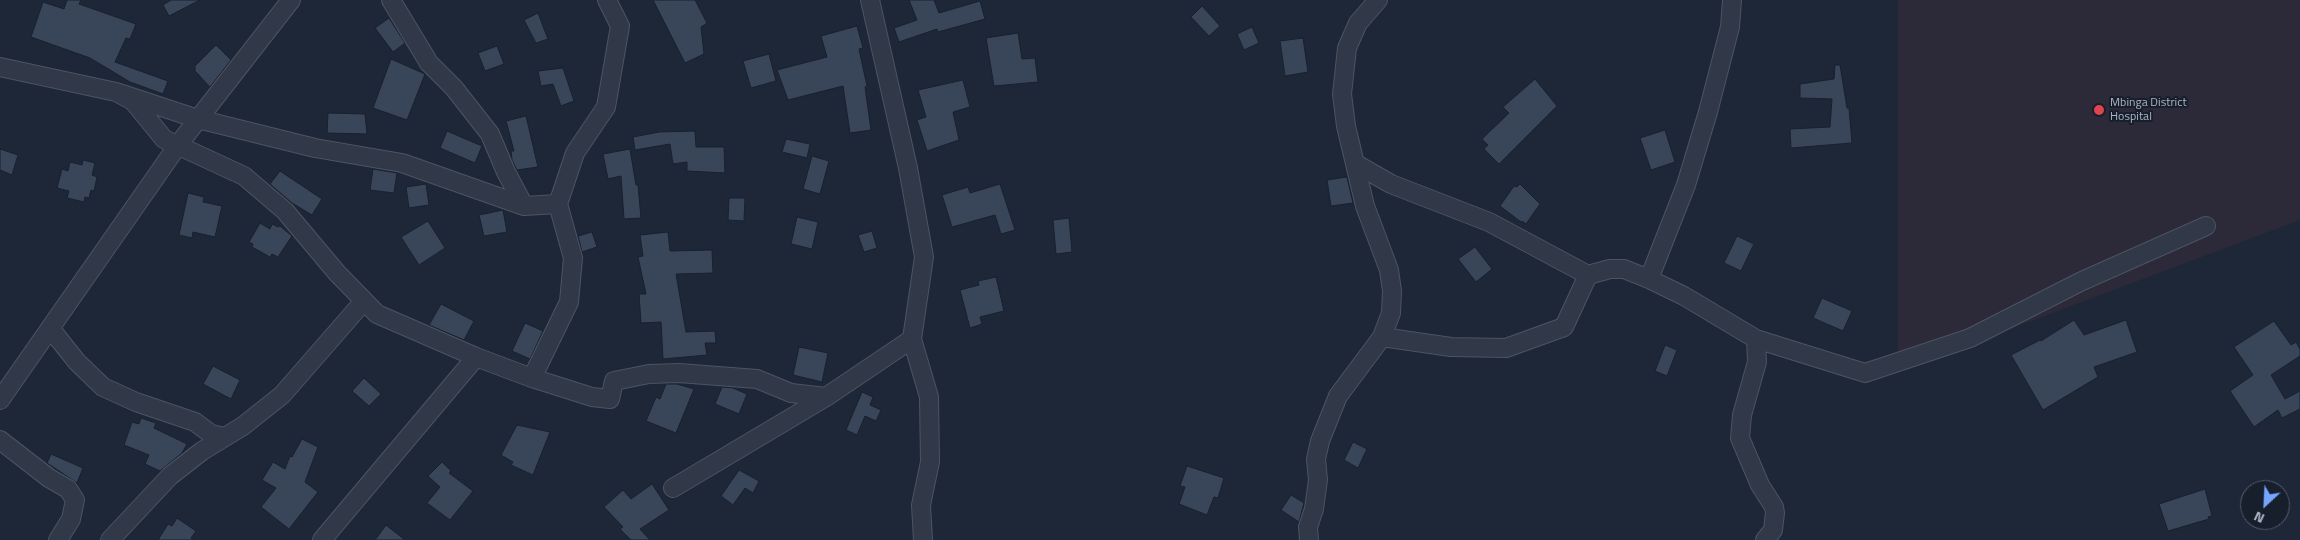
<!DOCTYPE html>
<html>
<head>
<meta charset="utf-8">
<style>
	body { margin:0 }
	#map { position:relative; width:2300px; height:540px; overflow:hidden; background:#1e2737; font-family:"Titillium Web",sans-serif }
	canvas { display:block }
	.north { position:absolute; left:2240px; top:480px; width:50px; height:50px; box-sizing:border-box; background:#171f2c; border:1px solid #525b69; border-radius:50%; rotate:205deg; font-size:14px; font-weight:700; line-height:20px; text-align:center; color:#abb4c5 }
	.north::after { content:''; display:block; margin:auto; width:18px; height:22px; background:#76a5ff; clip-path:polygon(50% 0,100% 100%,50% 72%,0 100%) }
</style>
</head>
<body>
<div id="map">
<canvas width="2300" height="540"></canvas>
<div class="north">N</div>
</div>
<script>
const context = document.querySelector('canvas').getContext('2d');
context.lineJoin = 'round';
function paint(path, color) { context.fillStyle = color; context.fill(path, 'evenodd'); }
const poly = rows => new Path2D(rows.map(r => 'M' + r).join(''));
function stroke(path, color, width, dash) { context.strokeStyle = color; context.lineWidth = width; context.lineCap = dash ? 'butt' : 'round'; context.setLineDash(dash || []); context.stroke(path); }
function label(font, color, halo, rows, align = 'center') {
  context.font = font + ' "Titillium Web",sans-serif'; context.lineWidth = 4; context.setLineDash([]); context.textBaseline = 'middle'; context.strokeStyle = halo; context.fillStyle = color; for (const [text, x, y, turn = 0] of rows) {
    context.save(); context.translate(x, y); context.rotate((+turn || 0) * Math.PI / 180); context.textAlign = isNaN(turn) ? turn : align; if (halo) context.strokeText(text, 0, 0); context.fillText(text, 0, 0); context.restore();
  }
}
const medical = poly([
	[1898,0,2300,0,2300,220,1898,371]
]);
const building = poly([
	[67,0,81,0,79,4,136,24,130,39,126,38,115,62,168,81,163,94,130,82,90,58,31,37,43,2,64,9,67,0],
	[171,0,200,0,169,16,163,5,171,0],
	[653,0,695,0,707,23,701,27,704,54,685,63,653,0],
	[909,0,934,0,939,13,980,1,985,19,938,32,937,29,899,42,894,28,917,20,909,0],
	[1202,6,1220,26,1209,36,1191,17,1202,6],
	[538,13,548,39,536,43,524,20,538,13],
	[389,18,405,43,393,52,375,28,389,18],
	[857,26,863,48,859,49,867,86,865,87,871,130,850,133,843,86,788,100,777,70,827,57,821,36,857,26],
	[1252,27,1259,43,1244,50,1237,34,1252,27],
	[1018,33,1022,59,1035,58,1038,82,994,86,986,38,1018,33],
	[1303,38,1308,72,1285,76,1280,41,1303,38],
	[216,45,231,60,210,87,195,71,195,66,216,45],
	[497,46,504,64,485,71,478,53,497,46],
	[769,54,776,81,751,88,743,61,769,54],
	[391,59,425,74,407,120,373,108,391,59],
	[1835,65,1840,65,1847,108,1849,108,1852,143,1791,148,1790,129,1830,127,1832,99,1800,98,1800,84,1834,79,1835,65],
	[563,68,574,101,561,106,553,84,541,86,538,71,563,68],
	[1535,79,1557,106,1499,164,1484,149,1488,145,1482,139,1509,113,1503,107,1535,79],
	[963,80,970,107,953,112,959,140,927,151,917,120,926,117,918,90,963,80],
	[328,113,365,114,367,134,327,133,328,113],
	[526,116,538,167,517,170,512,160,511,151,514,151,506,121,526,116],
	[1665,130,1675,162,1651,170,1640,138,1665,130],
	[447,131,482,146,475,163,440,148,447,131],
	[695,131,696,147,724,147,725,173,687,171,687,162,673,164,670,144,635,150,633,137,659,132,695,131],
	[786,139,810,144,807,158,782,152,786,139],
	[0,149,18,155,12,175,0,170,0,149],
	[630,149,636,185,638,185,641,218,624,219,621,176,608,179,603,154,630,149],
	[812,156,829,161,820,194,803,189,812,156],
	[83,160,95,163,92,175,97,177,94,191,91,190,89,198,85,197,84,202,67,198,69,191,57,188,62,169,68,171,70,162,82,165,83,160],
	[373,169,397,173,394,193,370,190,373,169],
	[280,171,322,199,312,215,292,203,270,184,280,171],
	[1347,177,1353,203,1331,206,1327,180,1347,177],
	[426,184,429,205,409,208,406,187,426,184],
	[1000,184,1015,230,1001,234,995,215,952,227,942,195,968,187,970,193,1000,184],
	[1520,184,1540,204,1526,224,1522,221,1521,222,1500,206,1514,186,1517,187,1520,184],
	[188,193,204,197,203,202,222,206,215,237,193,232,192,238,179,235,188,193],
	[729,198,745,198,744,221,728,220,729,198],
	[503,210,507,232,484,236,479,215,503,210],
	[797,217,818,222,812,249,791,244,797,217],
	[1069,218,1072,252,1056,254,1053,220,1069,218],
	[428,221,445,248,419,265,401,237,428,221],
	[260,223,270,229,272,224,278,227,280,226,292,236,278,257,272,254,270,257,252,247,253,244,249,242,260,223],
	[872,231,877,248,864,252,858,235,872,231],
	[592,232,597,247,582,252,578,236,592,232],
	[668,232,670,251,712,250,713,273,676,274,686,332,715,331,716,343,705,343,707,355,663,359,661,322,641,323,639,294,646,294,638,257,643,256,640,235,668,232],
	[1737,236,1754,244,1741,271,1724,263,1737,236],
	[1475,247,1492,269,1476,282,1458,259,1475,247],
	[996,277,1004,311,980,317,982,324,970,328,960,290,979,285,978,281,996,277],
	[1822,298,1852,311,1843,331,1813,318,1822,298],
	[441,304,474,321,464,340,429,325,441,304],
	[2074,320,2084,335,2126,320,2137,352,2094,367,2098,377,2043,410,2011,355,2040,340,2041,341,2074,320],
	[2274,321,2291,345,2296,342,2300,349,2300,356,2271,375,2285,399,2300,391,2300,409,2282,418,2278,410,2254,427,2230,391,2253,375,2234,347,2274,321],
	[525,323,543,331,530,359,512,351,525,323],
	[1665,345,1677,350,1667,376,1655,371,1665,345],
	[799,347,828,353,822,382,793,375,799,347],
	[213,366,240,380,231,399,203,384,213,366],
	[364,378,381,394,369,406,352,391,364,378],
	[666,384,677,384,694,389,676,433,646,421,656,397,660,399,666,384],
	[722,387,733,388,747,394,739,414,715,404,722,387],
	[862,392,873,397,870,405,881,410,876,421,865,416,857,435,846,430,862,392],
	[141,418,156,423,154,428,187,444,182,453,160,471,145,464,149,455,124,445,132,422,139,424,141,418],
	[517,425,550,432,533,475,511,465,513,462,501,455,517,425],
	[302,439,318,447,305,482,318,492,289,529,261,507,276,488,262,480,273,462,285,469,290,456,292,457,302,439],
	[1353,442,1367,449,1358,468,1344,460,1353,442],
	[51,454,83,468,77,483,47,463,51,454],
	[442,462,451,471,449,473,473,491,450,520,427,503,440,487,428,476,442,462],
	[1187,466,1224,478,1218,498,1214,497,1207,515,1179,504,1185,487,1180,486,1187,466],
	[739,470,759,481,753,493,745,488,733,505,721,496,739,470],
	[652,484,669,510,640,529,650,540,631,540,620,529,623,527,604,507,623,490,631,499,652,484],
	[2205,489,2212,516,2208,517,2209,519,2168,531,2159,504,2205,489],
	[1291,495,1304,503,1299,522,1281,510,1291,495],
	[177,518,196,531,191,538,194,540,158,540,168,524,172,526,177,518],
	[386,525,405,540,375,540,386,525]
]);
const street = poly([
	[391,0,429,63,454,88,490,134,506,172,524,206],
	[870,0,908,168,924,257,912,339,929,397,930,462,921,505,923,540],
	[1732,0,1730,27,1708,112,1686,185,1649,279,1684,296,1756,339,1865,373,1970,338,2082,281,2206,226],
	[0,67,116,92,198,119,315,148,402,163,524,206,558,204],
	[116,92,133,101,164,139,244,176,285,211,337,273,377,314,476,357,532,378,592,397,610,399,614,381,649,374,679,373,757,379,791,393,826,397,912,339],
	[1356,164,1391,184,1489,222,1588,275,1610,269,1624,269,1649,279],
	[50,328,77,362,103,387,136,402,195,422,211,434,224,437],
	[1382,337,1451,347,1506,348,1564,327,1588,275],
	[1756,339,1757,362,1742,415,1740,438,1760,485,1774,507,1775,513,1773,530,1765,540],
	[532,378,569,302,573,258,558,204,575,153,606,107,620,26,607,0],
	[0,400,178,145,291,0],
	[0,440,49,478,68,489,75,500,71,519,58,540],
	[673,488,826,397],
	[110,540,170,476,202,451,243,426,282,395,364,301],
	[322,540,476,357],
	[1309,540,1308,527,1314,509,1318,480,1316,459,1320,441,1338,396,1382,337,1391,313,1392,291,1389,270,1365,206,1346,126,1342,94,1347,48,1358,23,1378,0]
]);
const markers = [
	[2099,110,6,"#e0444e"]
];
const poiNames = [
	["Mbinga District",2110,103],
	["Hospital",2110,117]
];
paint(medical, '#2c2938');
paint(building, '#394558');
stroke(building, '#19212e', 1);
stroke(street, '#4c5463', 20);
stroke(street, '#313948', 18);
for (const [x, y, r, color] of markers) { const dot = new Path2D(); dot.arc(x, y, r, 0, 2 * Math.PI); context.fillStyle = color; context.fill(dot); stroke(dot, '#171f2c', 2); }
label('12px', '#abb4c5', '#171f2c', poiNames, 'left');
</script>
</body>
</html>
